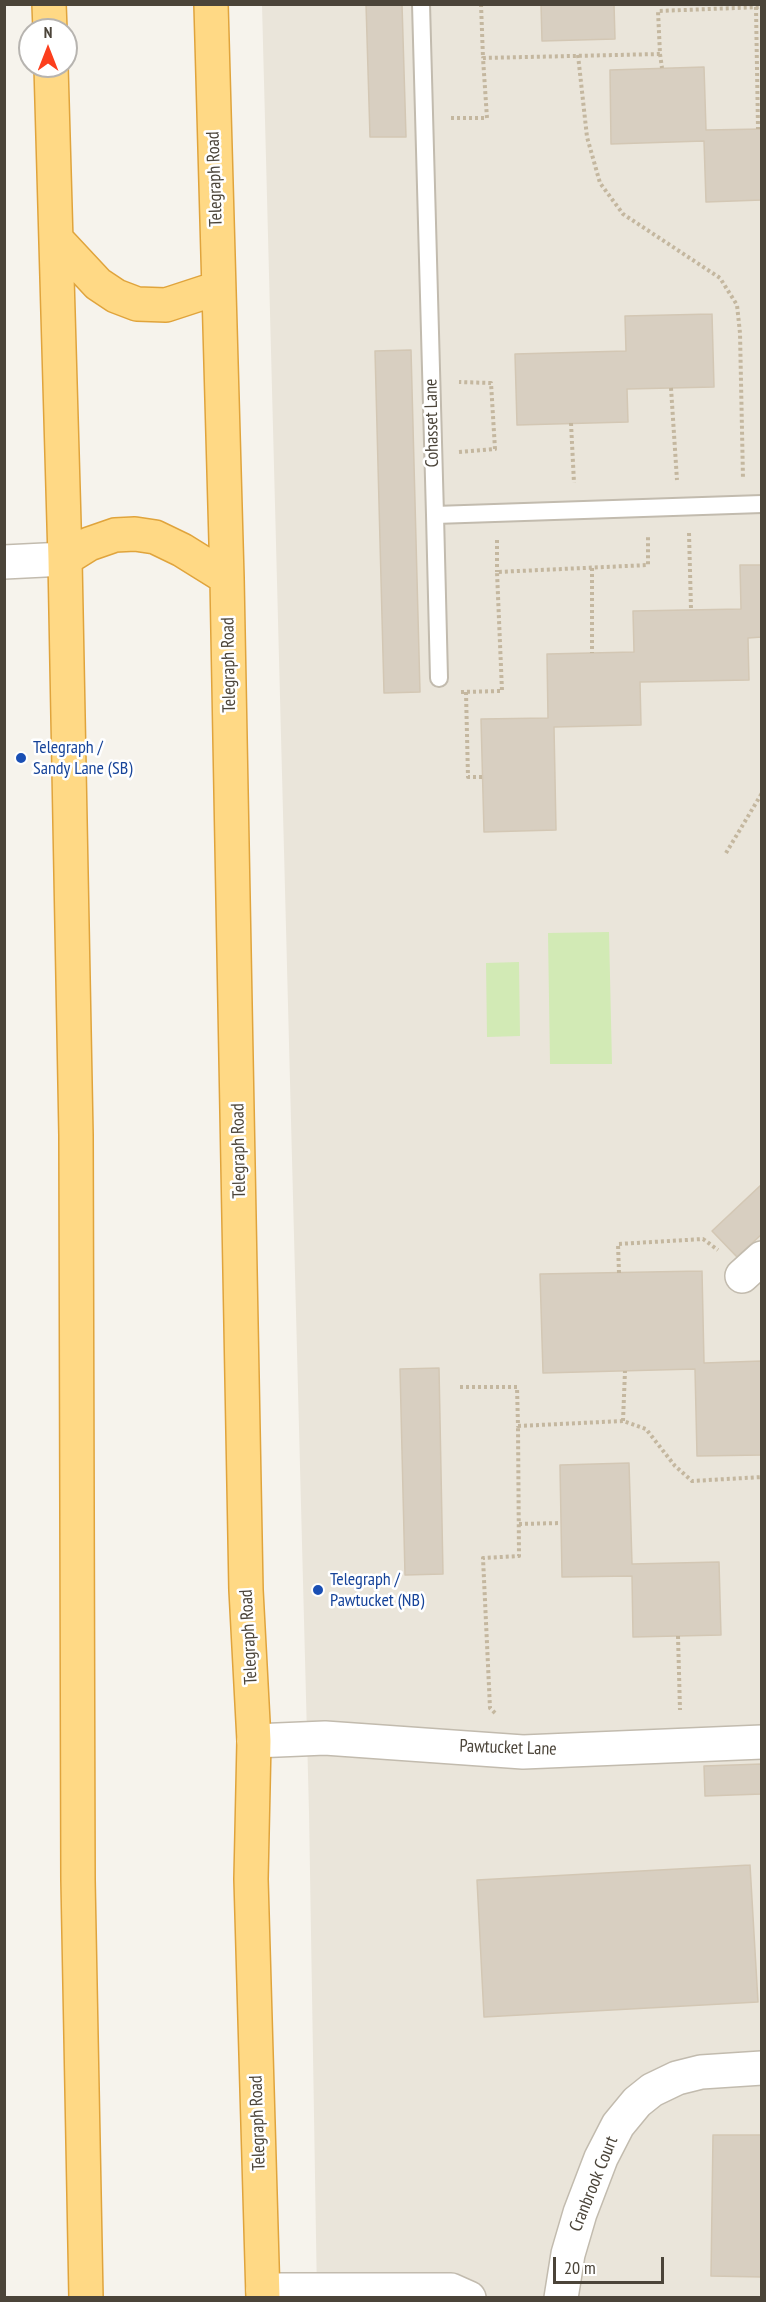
<!DOCTYPE html>
<html>
<head>
<meta charset="utf-8">
<style>
	body { margin:0 }
	#map { position:relative; width:766px; height:2302px; overflow:hidden; background:#f6f3ec; font-family:"PT Sans Narrow",sans-serif }
	canvas { display:block }
	.frame { position:absolute; inset:0; border:6px solid #4b4439; pointer-events:none }
	.north { position:absolute; left:18px; top:18px; width:60px; height:60px; box-sizing:border-box; background:#fff; border:2px solid #b7b4b0; border-radius:50%; rotate:0deg; font-size:16px; font-weight:700; line-height:24px; text-align:center; color:#4b4439 }
	.north::after { content:''; display:block; margin:auto; width:21px; height:27px; background:#fc3f1d; clip-path:polygon(50% 0,100% 100%,50% 72%,0 100%) }
	.scale { position:absolute; left:553px; top:2257px; width:111px; height:27px; box-sizing:border-box; border:3px solid #4b4439; border-top:0; padding-left:8px; font-size:18px; line-height:21px; white-space:nowrap; color:#4b4439; -webkit-text-stroke:4px #fff; paint-order:stroke }
</style>
</head>
<body>
<div id="map">
<canvas width="766" height="2302"></canvas>
<div class="frame"></div>
<div class="north">N</div>
<div class="scale">20 m</div>
</div>
<script>
const context = document.querySelector('canvas').getContext('2d');
context.lineJoin = 'round';
function paint(path, color) { context.fillStyle = color; context.fill(path, 'evenodd'); }
const poly = rows => new Path2D(rows.map(r => 'M' + r).join(''));
function stroke(path, color, width, dash) { context.strokeStyle = color; context.lineWidth = width; context.lineCap = dash ? 'butt' : 'round'; context.setLineDash(dash || []); context.stroke(path); }
function label(font, color, halo, rows, align = 'center') {
  context.font = font + ' "PT Sans Narrow",sans-serif'; context.lineWidth = 5; context.setLineDash([]); context.textBaseline = 'middle'; context.strokeStyle = halo; context.fillStyle = color; for (const [text, x, y, turn = 0] of rows) {
    context.save(); context.translate(x, y); context.rotate((+turn || 0) * Math.PI / 180); context.textAlign = isNaN(turn) ? turn : align; if (halo) context.strokeText(text, 0, 0); context.fillText(text, 0, 0); context.restore();
  }
}
const residential = poly([
	[262,5,761,5,761,2297,317,2297,309,1812]
]);
const green = poly([
	[609,932,612,1064,550,1064,548,933],
	[519,962,520,1036,487,1037,486,963]
]);
const building = poly([
	[366,4,402,4,406,137,370,137,366,4],
	[541,4,614,4,615,39,542,41,541,4],
	[704,67,706,130,762,129,762,200,706,202,704,141,611,144,610,70,704,67],
	[712,314,714,387,627,389,628,422,517,425,515,354,626,351,625,316,712,314],
	[411,350,420,692,384,693,375,351,411,350],
	[740,565,762,565,762,637,748,638,749,680,640,682,641,725,554,727,556,830,484,832,481,719,548,718,547,654,634,652,633,611,741,609,740,565],
	[762,1184,762,1234,737,1257,712,1231,762,1184],
	[702,1271,704,1363,762,1361,762,1455,697,1456,695,1369,543,1373,540,1274,702,1271],
	[439,1368,443,1574,405,1575,400,1369,439,1368],
	[629,1463,632,1564,719,1562,721,1635,633,1637,632,1576,562,1577,560,1465,629,1463],
	[762,1764,762,1794,705,1796,704,1766,762,1764],
	[750,1865,758,2002,484,2017,477,1880,750,1865],
	[713,2135,762,2135,762,2277,711,2276,713,2135]
]);
const path = poly([
	[481,4,483,58],
	[756,7,758,129],
	[660,54,662,68],
	[578,55,587,137,600,183,623,214,720,278,737,305,740,333,743,479],
	[451,118,487,118,483,58,660,54,658,11,762,7],
	[671,388,677,480],
	[571,423,574,483],
	[459,452,495,449,491,383,459,382],
	[689,533,691,609],
	[497,540,497,572],
	[592,568,592,653],
	[461,692,502,691,497,572,648,565,648,535],
	[466,692,468,777,483,777],
	[726,853,762,793],
	[619,1273,618,1244,703,1239,718,1250],
	[460,1387,517,1387,518,1426,623,1421,646,1429,675,1466,692,1481,762,1477],
	[623,1421,625,1371],
	[519,1524,561,1523],
	[678,1636,680,1710],
	[495,1713,490,1708,483,1558,519,1556,518,1426]
]);
const service = poly([
	[421,4,435,515,762,504],
	[435,515,439,678]
]);
const minor = poly([
	[4,562,65,559],
	[742,1276,762,1258],
	[254,1741,325,1738,523,1752,762,1742],
	[263,2290,451,2290,469,2298],
	[561,2298,568,2254,580,2213,601,2158,618,2125,637,2102,652,2090,677,2078,701,2072,762,2068]
]);
const trunk = poly([
	[49,4,50,30],
	[211,4,227,578,246,1590,254,1741,251,1879,263,2298],
	[51,66,65,559,76,1135,78,1880,86,2298],
	[56,239,98,284,116,296,137,304,166,305,218,288],
	[65,559,89,544,115,535,135,534,155,537,182,550,227,578]
]);
const markers = [
	[21,758,6,"#1a4fb4"],
	[318,1590,6,"#1a4fb4"]
];
const streetNames = [
	["Telegraph Road",215,179,-92],
	["Cohasset Lane",432,423,-91],
	["Telegraph Road",229,665,-91],
	["Telegraph Road",239,1151,-91],
	["Telegraph Road",249,1637,-93],
	["Pawtucket Lane",508,1748,2],
	["Telegraph Road",258,2123,-92],
	["Cranbrook Court",594,2184,-68]
];
const transitNames = [
	["Telegraph /",33,748],
	["Sandy Lane (SB)",33,769],
	["Telegraph /",330,1580],
	["Pawtucket (NB)",330,1601]
];
paint(residential, '#eae5da');
paint(green, '#d2eab5');
paint(building, '#d8cfc1');
stroke(building, '#d3c7b4', 1.5);
stroke(service, '#c2bbae', 20);
stroke(minor, '#c2bbae', 36);
stroke(trunk, '#e0a43c', 36);
stroke(path, '#c4b79f', 4, [3, 3]);
stroke(service, '#fff', 16);
stroke(minor, '#fff', 33);
stroke(trunk, '#ffd985', 33);
for (const [x, y, r, color] of markers) { const dot = new Path2D(); dot.arc(x, y, r, 0, 2 * Math.PI); context.fillStyle = color; context.fill(dot); stroke(dot, '#fff', 2); }
label('18px', '#4b4439', '#fff', streetNames);
label('18px', '#164399', '#fff', transitNames, 'left');
</script>
</body>
</html>
